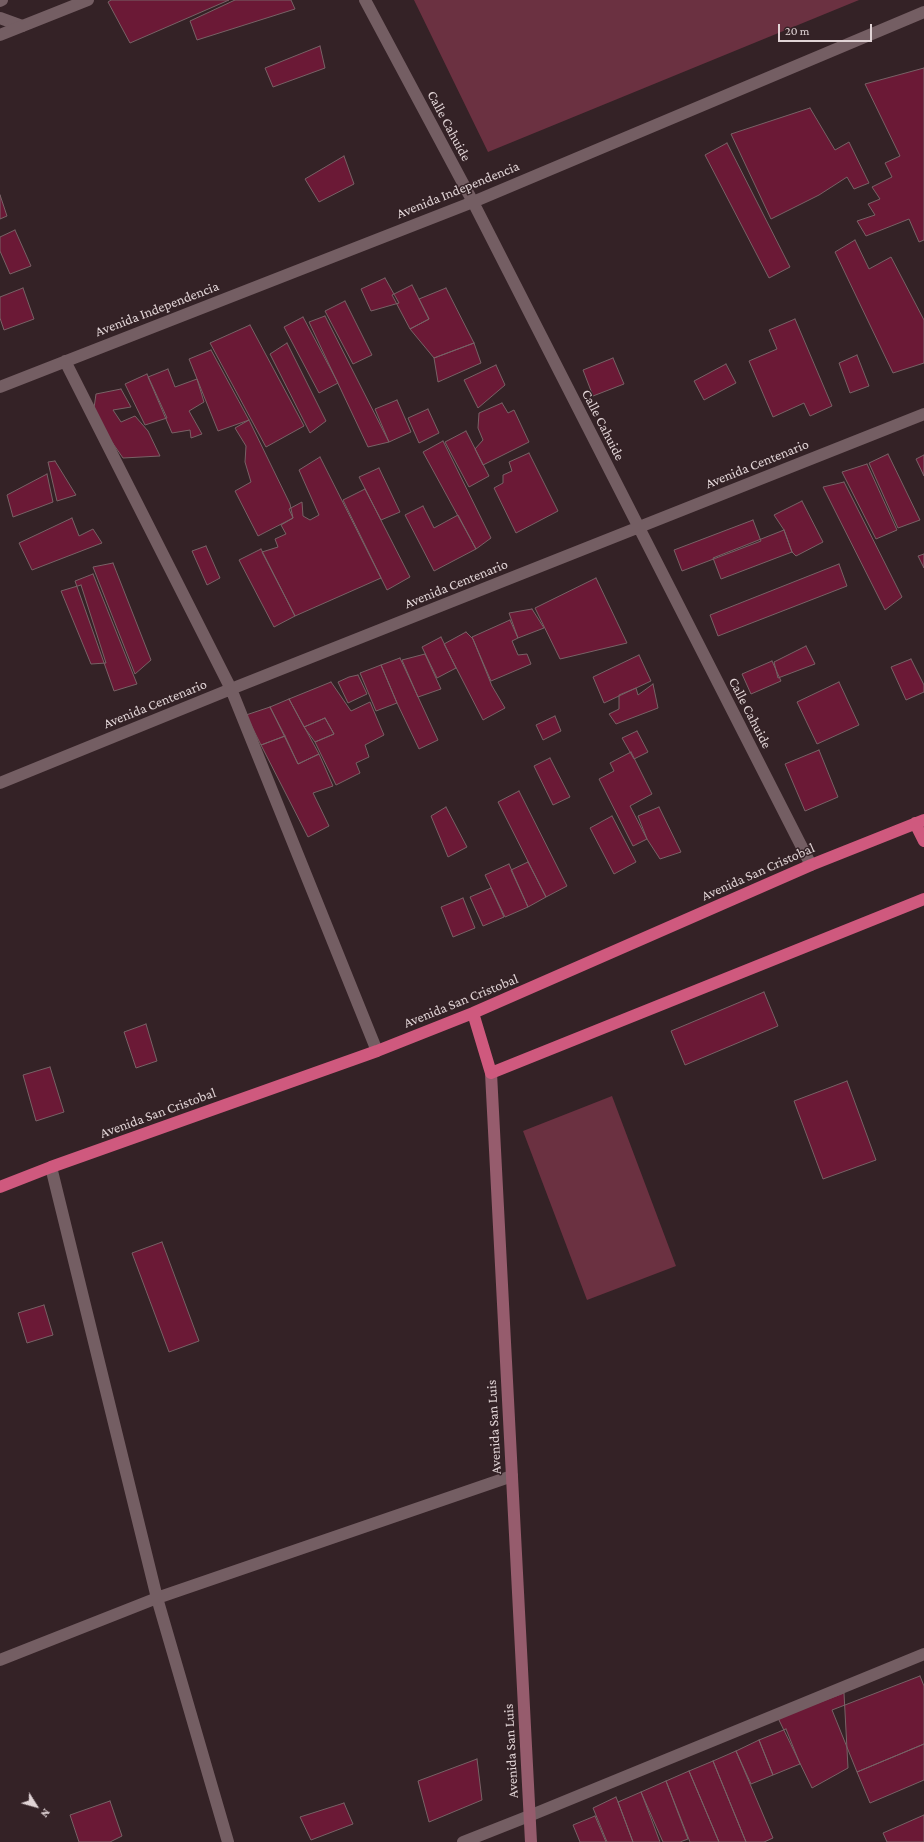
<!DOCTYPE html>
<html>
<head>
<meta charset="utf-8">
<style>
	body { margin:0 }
	#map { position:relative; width:924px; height:1842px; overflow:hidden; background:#342226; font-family:"Crimson Pro",serif }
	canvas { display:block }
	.north { position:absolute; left:16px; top:1786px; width:40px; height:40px; -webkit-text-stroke:3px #342226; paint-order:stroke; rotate:127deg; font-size:11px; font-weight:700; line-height:16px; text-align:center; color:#e1d4d6 }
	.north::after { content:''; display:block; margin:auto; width:14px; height:18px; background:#e1d4d6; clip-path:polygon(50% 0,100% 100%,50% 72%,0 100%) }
	.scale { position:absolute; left:778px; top:24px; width:94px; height:18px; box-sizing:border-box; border:2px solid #e1d4d6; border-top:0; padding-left:5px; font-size:12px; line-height:14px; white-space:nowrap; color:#e1d4d6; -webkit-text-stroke:3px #342226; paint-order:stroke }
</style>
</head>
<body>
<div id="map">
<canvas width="924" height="1842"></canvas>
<div class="north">N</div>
<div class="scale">20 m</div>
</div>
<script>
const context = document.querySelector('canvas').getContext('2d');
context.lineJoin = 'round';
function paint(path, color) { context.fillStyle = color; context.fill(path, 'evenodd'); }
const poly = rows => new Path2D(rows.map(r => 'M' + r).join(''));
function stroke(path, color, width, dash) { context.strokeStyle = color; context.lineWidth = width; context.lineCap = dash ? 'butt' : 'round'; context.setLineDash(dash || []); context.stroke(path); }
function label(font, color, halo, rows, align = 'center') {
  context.font = font + ' "Crimson Pro",serif'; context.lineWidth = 3; context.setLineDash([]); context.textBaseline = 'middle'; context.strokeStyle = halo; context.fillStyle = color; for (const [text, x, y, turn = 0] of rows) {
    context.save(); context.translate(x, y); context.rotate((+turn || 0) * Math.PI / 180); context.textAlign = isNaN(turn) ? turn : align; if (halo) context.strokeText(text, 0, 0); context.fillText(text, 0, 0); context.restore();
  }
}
const green = poly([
	[414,0,859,0,488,152],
	[612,1096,676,1266,587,1300,523,1131]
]);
const building = poly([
	[111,0,229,0,130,43,108,2,111,0],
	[235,0,291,0,295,9,197,40,190,21,235,0],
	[320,46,325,68,273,87,265,68,320,46],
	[924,68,924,240,919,242,909,219,866,236,857,221,875,215,868,204,880,199,872,187,892,177,885,163,900,156,865,84,924,68],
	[810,108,835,150,849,142,869,183,854,189,847,177,819,195,771,219,731,134,810,108],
	[727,143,790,267,769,278,705,155,727,143],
	[344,156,354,184,319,202,305,179,344,156],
	[0,195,7,216,0,219,0,195],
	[15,230,31,266,10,274,0,251,0,237,15,230],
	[855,240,869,269,891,257,924,320,924,363,893,373,835,252,855,240],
	[385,278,399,303,371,311,361,289,385,278],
	[412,285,429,319,410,329,392,295,412,285],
	[23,288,34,319,4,330,0,318,0,297,23,288],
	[446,288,474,343,434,358,410,329,429,319,419,299,446,288],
	[345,301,372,355,353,364,325,311,345,301],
	[325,316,389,442,368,447,309,322,325,316],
	[303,317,338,383,319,393,284,327,303,317],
	[795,319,832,406,810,416,804,403,773,417,749,361,777,349,769,330,795,319],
	[250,325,304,426,266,447,210,343,250,325],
	[287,343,326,421,310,433,270,354,287,343],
	[474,343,481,363,438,382,434,358,474,343],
	[211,350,249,420,218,431,189,359,211,350],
	[857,355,869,386,850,393,839,363,857,355],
	[613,358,624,384,593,396,583,370,613,358],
	[726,364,736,383,704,400,694,381,726,364],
	[496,365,505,385,478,408,464,380,496,365],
	[168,369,175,387,197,379,204,402,189,411,202,434,191,438,190,430,172,433,148,377,168,369],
	[147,374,167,418,145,425,125,384,147,374],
	[121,389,131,407,113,410,121,422,135,416,148,431,160,456,123,458,93,415,96,394,121,389],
	[397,400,411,432,389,442,375,409,397,400],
	[502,403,508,413,514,410,529,442,483,465,475,449,483,440,478,428,479,413,502,403],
	[428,409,439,433,419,443,408,418,428,409],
	[249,420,290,504,293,518,258,536,235,491,251,482,245,462,246,446,235,428,249,420],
	[466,431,489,476,469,487,445,442,466,431],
	[443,441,491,538,476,549,423,452,443,441],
	[529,453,558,511,516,533,494,488,503,483,503,475,512,471,509,462,529,453],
	[888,454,920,520,898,528,869,463,888,454],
	[924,455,924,476,916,459,924,455],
	[320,457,381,578,295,616,262,552,278,547,275,539,286,534,281,525,293,518,289,509,302,502,303,516,310,520,319,515,299,470,320,457],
	[55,461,76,495,57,501,48,462,55,461],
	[867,464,897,530,876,539,842,472,867,464],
	[379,468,400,512,381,520,359,477,379,468],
	[47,474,53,502,13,517,7,495,47,474],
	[844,482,902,597,885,610,823,487,844,482],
	[365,489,410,577,387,590,343,500,365,489],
	[802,501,823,542,796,556,792,552,784,530,774,515,802,501],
	[423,506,434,528,458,515,476,549,434,571,405,515,423,506],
	[72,518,79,536,93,529,102,543,32,570,19,543,72,518],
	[753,520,761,541,682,571,674,550,753,520],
	[784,530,792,552,721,579,713,558,784,530],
	[206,546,220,578,207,585,192,551,206,546],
	[261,549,295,616,274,627,239,560,261,549],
	[924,554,924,568,918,556,924,554],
	[113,563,151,660,135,674,93,567,113,563],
	[839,564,847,586,718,636,710,615,839,564],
	[93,574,137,684,114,691,75,581,93,574],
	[596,578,627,643,560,659,535,608,596,578],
	[81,585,106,663,91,664,61,591,81,585],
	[532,609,544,628,518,638,509,613,532,609],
	[510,620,518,638,512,641,518,655,527,654,531,664,491,681,472,637,510,620],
	[466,632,473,639,492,686,505,708,483,720,444,644,466,632],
	[441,637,456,668,437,678,422,647,441,637],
	[806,646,815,664,778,678,774,662,806,646],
	[425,654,441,689,418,697,402,660,425,654],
	[639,655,651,681,604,703,593,677,639,655],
	[400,658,438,740,419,749,397,703,381,665,400,658],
	[911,659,924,685,924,692,906,700,891,667,911,659],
	[772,661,781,681,751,694,742,674,772,661],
	[381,665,397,703,376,711,360,673,381,665],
	[358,675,367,694,348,703,338,682,349,677,358,675],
	[331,682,351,711,370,702,384,735,365,745,369,757,356,763,360,773,336,785,315,742,334,734,325,718,304,727,289,699,331,682],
	[839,682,859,725,817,744,797,702,839,682],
	[653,684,658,708,616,724,609,714,619,709,619,695,636,688,638,695,653,684],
	[289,699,319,754,298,764,270,707,289,699],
	[270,707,285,736,261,745,246,715,270,707],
	[555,716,561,731,543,740,536,725,555,716],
	[325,718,334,734,315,742,304,727,325,718],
	[637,731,648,752,634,759,622,738,637,731],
	[285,736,298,764,319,754,333,786,313,793,329,826,308,837,261,745,285,736],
	[819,750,838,797,805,811,785,764,819,750],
	[631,752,652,794,630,806,647,839,633,846,599,779,614,771,610,763,631,752],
	[550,758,570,797,553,805,534,766,550,758],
	[519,791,567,886,546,897,498,802,519,791],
	[446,807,467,847,448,857,431,816,446,807],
	[659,807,681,852,660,859,647,839,638,816,659,807],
	[612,816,636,862,614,874,590,828,612,816],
	[528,862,546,897,528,907,511,870,528,862],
	[509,864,528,907,505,917,485,875,509,864],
	[491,888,504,917,483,926,470,897,491,888],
	[463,898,475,928,453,937,441,907,463,898],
	[764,992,778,1026,685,1065,671,1031,764,992],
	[146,1024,157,1061,136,1068,124,1032,146,1024],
	[50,1067,64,1112,36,1121,23,1075,50,1067],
	[847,1081,876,1160,823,1179,794,1101,847,1081],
	[162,1242,199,1341,169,1352,132,1253,162,1242],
	[44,1305,53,1335,27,1343,18,1313,44,1305],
	[920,1676,924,1686,924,1744,857,1772,832,1710,920,1676],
	[844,1693,848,1768,812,1788,778,1718,844,1693],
	[786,1729,800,1764,773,1775,759,1740,786,1729],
	[759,1740,773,1775,751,1784,736,1751,759,1740],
	[924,1744,924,1780,870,1803,857,1772,924,1744],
	[736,1751,773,1838,764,1842,746,1842,713,1761,736,1751],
	[477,1759,482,1800,429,1822,418,1781,477,1759],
	[713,1761,746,1842,719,1842,689,1771,713,1761],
	[689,1771,719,1842,690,1842,666,1781,689,1771],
	[666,1781,688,1839,680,1842,663,1842,641,1792,666,1781],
	[641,1792,660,1842,633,1842,618,1802,641,1792],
	[616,1797,618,1802,633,1842,607,1842,593,1808,616,1797],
	[110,1801,122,1836,110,1842,79,1842,70,1815,110,1801],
	[344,1803,353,1824,311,1840,300,1817,344,1803],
	[924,1815,924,1842,887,1842,883,1833,924,1815],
	[595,1816,606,1842,580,1842,573,1825,595,1816]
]);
const minor = poly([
	[365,0,473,202,811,865],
	[0,18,22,26],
	[65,361,231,689,377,1051],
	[0,387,473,202,924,12],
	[0,783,231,689,924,414],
	[51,1167,157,1598,228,1842],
	[0,1660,157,1598,512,1476],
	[463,1842,529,1816,924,1654]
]);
const tertiary = poly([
	[0,1,2,0],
	[0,35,88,0]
]);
const secondary = poly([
	[491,1073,531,1842]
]);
const trunk = poly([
	[915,823,924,841],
	[473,1013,491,1073,924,899],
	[0,1187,51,1167,377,1051,473,1013,811,865,924,820]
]);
const streetNames = [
	["Calle Cahuide",449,126,62],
	["Avenida Independencia",458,190,-22],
	["Avenida Independencia",157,309,-21],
	["Calle Cahuide",603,425,63],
	["Avenida Centenario",757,464,-22],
	["Avenida Centenario",456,584,-22],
	["Avenida Centenario",155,704,-22],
	["Calle Cahuide",750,713,63],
	["Avenida San Cristobal",758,872,-24],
	["Avenida San Cristobal",461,1001,-22],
	["Avenida San Cristobal",158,1113,-20],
	["Avenida San Luis",494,1427,-93],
	["Avenida San Luis",511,1751,-93]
];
paint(green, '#6b3141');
paint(building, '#6b1936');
stroke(building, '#786266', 1);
stroke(minor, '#745e63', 12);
stroke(tertiary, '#745e63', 12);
stroke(secondary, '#965c6d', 12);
stroke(trunk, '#cf597e', 12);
label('14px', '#e1d4d6', '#342226', streetNames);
</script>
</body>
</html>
